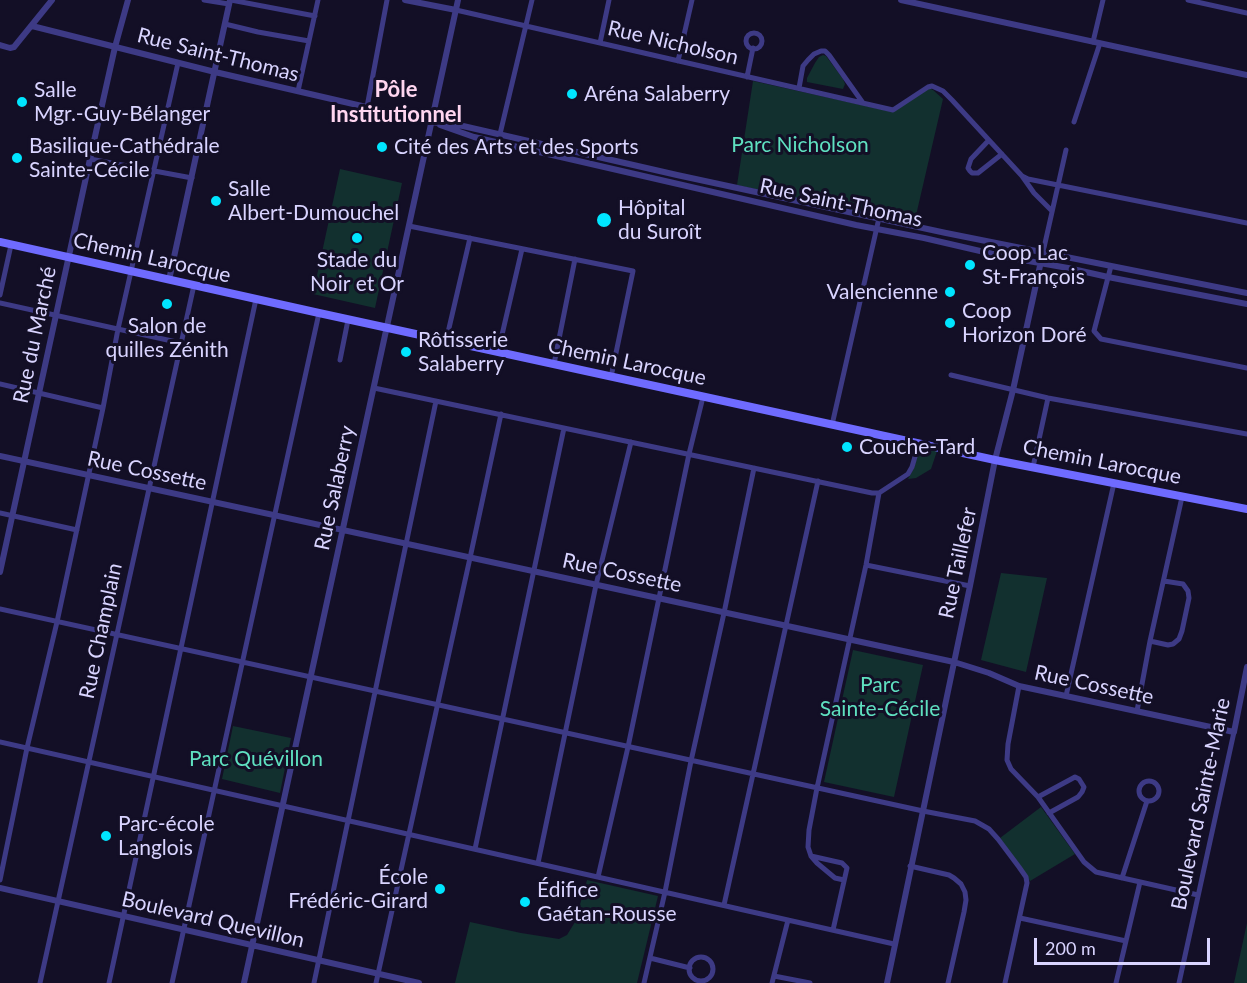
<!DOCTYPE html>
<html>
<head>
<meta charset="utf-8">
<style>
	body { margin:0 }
	#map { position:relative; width:1247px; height:983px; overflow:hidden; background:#130f26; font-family:Lato,sans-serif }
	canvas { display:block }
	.scale { position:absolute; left:1034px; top:938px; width:176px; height:27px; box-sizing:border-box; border:3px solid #d9d4ff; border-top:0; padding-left:8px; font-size:18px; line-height:21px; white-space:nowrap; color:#d9d4ff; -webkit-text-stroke:4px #130f26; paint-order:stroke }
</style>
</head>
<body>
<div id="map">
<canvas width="1247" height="983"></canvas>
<div class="scale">200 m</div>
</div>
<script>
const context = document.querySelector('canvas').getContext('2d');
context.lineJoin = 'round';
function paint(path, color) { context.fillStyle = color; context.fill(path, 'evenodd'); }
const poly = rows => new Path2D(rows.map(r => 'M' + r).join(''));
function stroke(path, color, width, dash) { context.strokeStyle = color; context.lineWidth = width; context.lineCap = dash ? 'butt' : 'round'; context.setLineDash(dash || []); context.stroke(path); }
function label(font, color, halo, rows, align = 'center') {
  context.font = font + ' Lato,sans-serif'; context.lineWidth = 6; context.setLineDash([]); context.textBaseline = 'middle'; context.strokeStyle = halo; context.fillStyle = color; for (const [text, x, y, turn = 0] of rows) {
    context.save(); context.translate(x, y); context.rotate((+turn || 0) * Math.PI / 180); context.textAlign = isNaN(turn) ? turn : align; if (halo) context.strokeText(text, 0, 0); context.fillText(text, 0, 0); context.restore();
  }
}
const green = poly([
	[823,55,826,56,843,79,845,84,843,89,807,82,807,78,815,63,819,57],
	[753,81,893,112,928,87,933,90,943,99,914,224,737,185],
	[340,169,402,183,375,308,313,294],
	[920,447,937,451,931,469,916,478,908,479,914,468],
	[1001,573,1047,578,1026,672,981,660],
	[853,650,923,665,894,797,824,782],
	[233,726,291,738,280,793,222,779],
	[1041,807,1075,854,1030,881,1000,838],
	[587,880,658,896,637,983,455,983,470,922,521,933,559,939,567,935,575,922],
	[1247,923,1247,983,1234,983]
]);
const minor = poly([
	[204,0,229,4],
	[231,0,315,16],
	[1188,0,1247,13],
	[456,10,893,110,928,87,932,86,943,91,952,100,1022,176,1028,179,1247,223],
	[225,24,258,32,309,41],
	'746 41a8 8 0 1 1 16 0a8 8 0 1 1-16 0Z',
	[1093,42,1103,0],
	[600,43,609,0],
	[678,61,692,0],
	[747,77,753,48],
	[799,88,803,66,808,60,814,54,821,51,825,51,829,55,863,103],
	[298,91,318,0],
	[367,107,387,0],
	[1074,122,1100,43],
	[500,134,532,0],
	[989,140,971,159,968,168,970,171,972,173,978,173,1002,154],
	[90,159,192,178],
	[1022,176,1034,193,1052,211],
	[409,226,633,271,611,377],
	[1043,252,1066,150],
	[1111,266,1094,331,1101,339,1247,368],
	[0,295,11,245],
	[0,303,181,343],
	[446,341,470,238],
	[498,352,522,249],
	[340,360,348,320],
	[554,364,575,259],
	[951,375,1048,398,1247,434],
	[0,384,103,408],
	[374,388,872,493,879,493],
	[832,425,879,218],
	[1033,467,1048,398],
	[0,513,77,530],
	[866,565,970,586],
	[0,609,923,811,975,821,989,829,998,839,1019,867,1026,877,1027,883,1005,983],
	[1150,641,1168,645,1173,644,1179,639,1182,631,1189,598,1188,591,1183,584,1164,581],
	[1019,686,1008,744,1007,760,1011,769,1038,797,1084,862,1096,872,1198,895],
	[1066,696,1114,483],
	[1137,711,1150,641,1182,497],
	[0,742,894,944],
	'1139 791a10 10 0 1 1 20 0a10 10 0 1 1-20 0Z',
	[1038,797,1075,777,1079,779,1084,787,1082,792,1078,797,1049,813],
	[475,849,564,428],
	[811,856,842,863,847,868,833,930],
	[538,863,596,585,631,442],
	[910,866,949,875,954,878,961,884,965,892,966,900,964,912,948,983],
	[598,877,628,747,689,454,703,397],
	[1122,878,1147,801],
	[0,880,27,748,57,622,103,408,118,329,178,63],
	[844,880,835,878,817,863,811,856,808,847,809,830,817,788,866,565,879,493,908,474,912,467,919,443],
	[724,905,818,481],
	[1020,918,1126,941],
	'689 969a12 12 0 1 1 24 0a12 12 0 1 1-24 0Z',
	[650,958,690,968],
	[774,976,810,983],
	[40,983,194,285],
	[109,983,256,299],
	[172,983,319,313],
	[314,983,436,401],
	[376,983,470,558,501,414],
	[644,983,665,892,691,761,724,613,754,468],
	[772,983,788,920],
	[1116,983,1140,882],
	[1179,983,1234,732]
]);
const tertiary = poly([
	[405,0,456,10],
	[901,0,1247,75],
	[32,26,215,72,431,122,463,126,677,175,946,233,1247,293],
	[0,45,10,48,14,47,52,0],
	[440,125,474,137,856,225,924,238,1006,257,1068,268,1108,277,1247,304],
	[169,280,230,0],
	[0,456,954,662,989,673,1019,686,1234,732,1247,667],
	[0,572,90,159,115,47,128,0],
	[0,888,419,983],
	[244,983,458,0],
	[887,983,970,586,995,460,1013,390,1043,252]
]);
const secondary = poly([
	[0,242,319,313,995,460,1247,509]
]);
const markers = [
	[572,94,6,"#00e5ff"],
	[22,102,6,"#00e5ff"],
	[382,147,6,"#00e5ff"],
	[17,158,6,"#00e5ff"],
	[216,201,6,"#00e5ff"],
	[604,220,8,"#00e5ff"],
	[357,238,6,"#00e5ff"],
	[970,265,6,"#00e5ff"],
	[950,292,6,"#00e5ff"],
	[167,304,6,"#00e5ff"],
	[950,323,6,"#00e5ff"],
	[406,352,6,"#00e5ff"],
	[847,447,6,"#00e5ff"],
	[106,836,6,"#00e5ff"],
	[440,889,6,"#00e5ff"],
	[525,902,6,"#00e5ff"]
];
const streetNames = [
	["Rue Nicholson",673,43,13],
	["Rue Saint-Thomas",218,55,14],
	["Rue Saint-Thomas",841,203,12],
	["Chemin Larocque",152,258,13],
	["Rue du Marché",35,335,-78],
	["Chemin Larocque",627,362,12],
	["Chemin Larocque",1102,462,11],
	["Rue Cossette",147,471,12],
	["Rue Salaberry",335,488,-78],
	["Rue Taillefer",958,563,-78],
	["Rue Cossette",622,573,12],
	["Rue Champlain",101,631,-78],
	["Rue Cossette",1094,685,12],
	["Boulevard Sainte-Marie",1201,804,-78],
	["Boulevard Quevillon",213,920,13]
];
const poiNames = [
	["Salle",34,90],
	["Mgr.-Guy-Bélanger",34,114],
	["Aréna Salaberry",584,94],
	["Basilique-Cathédrale",29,146],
	["Sainte-Cécile",29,170],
	["Cité des Arts et des Sports",394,147],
	["Salle",228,189],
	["Albert-Dumouchel",228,213],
	["Hôpital",618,208],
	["du Suroît",618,232],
	["Coop Lac",982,253],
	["St-François",982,277],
	["Stade du",357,260,"center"],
	["Noir et Or",357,284,"center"],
	["Valencienne",938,292,"right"],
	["Coop",962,311],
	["Horizon Doré",962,335],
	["Salon de",167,326,"center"],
	["quilles Zénith",167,350,"center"],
	["Rôtisserie",418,340],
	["Salaberry",418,364],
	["Couche-Tard",859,447],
	["Parc-école",118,824],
	["Langlois",118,848],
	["École",428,877,"right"],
	["Frédéric-Girard",428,901,"right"],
	["Édifice",537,890],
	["Gaétan-Rousse",537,914]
];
const parkNames = [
	["Parc Nicholson",800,145],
	["Parc",880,685],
	["Sainte-Cécile",880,709],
	["Parc Quévillon",256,759]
];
const neighbourhoodNames = [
	["Pôle",396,90],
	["Institutionnel",396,115]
];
paint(green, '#12302f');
stroke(minor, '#3d3a85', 5);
stroke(tertiary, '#3d3a85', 6);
stroke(secondary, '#6f6bff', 8);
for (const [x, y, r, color] of markers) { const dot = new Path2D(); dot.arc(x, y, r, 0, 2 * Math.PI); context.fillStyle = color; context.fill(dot); stroke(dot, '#130f26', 2); }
label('21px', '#d9d4ff', '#130f26', streetNames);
label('21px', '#d9d4ff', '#130f26', poiNames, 'left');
label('21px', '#5fe0c0', '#130f26', parkNames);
label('bold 22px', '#ffd6f0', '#130f26', neighbourhoodNames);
</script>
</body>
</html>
